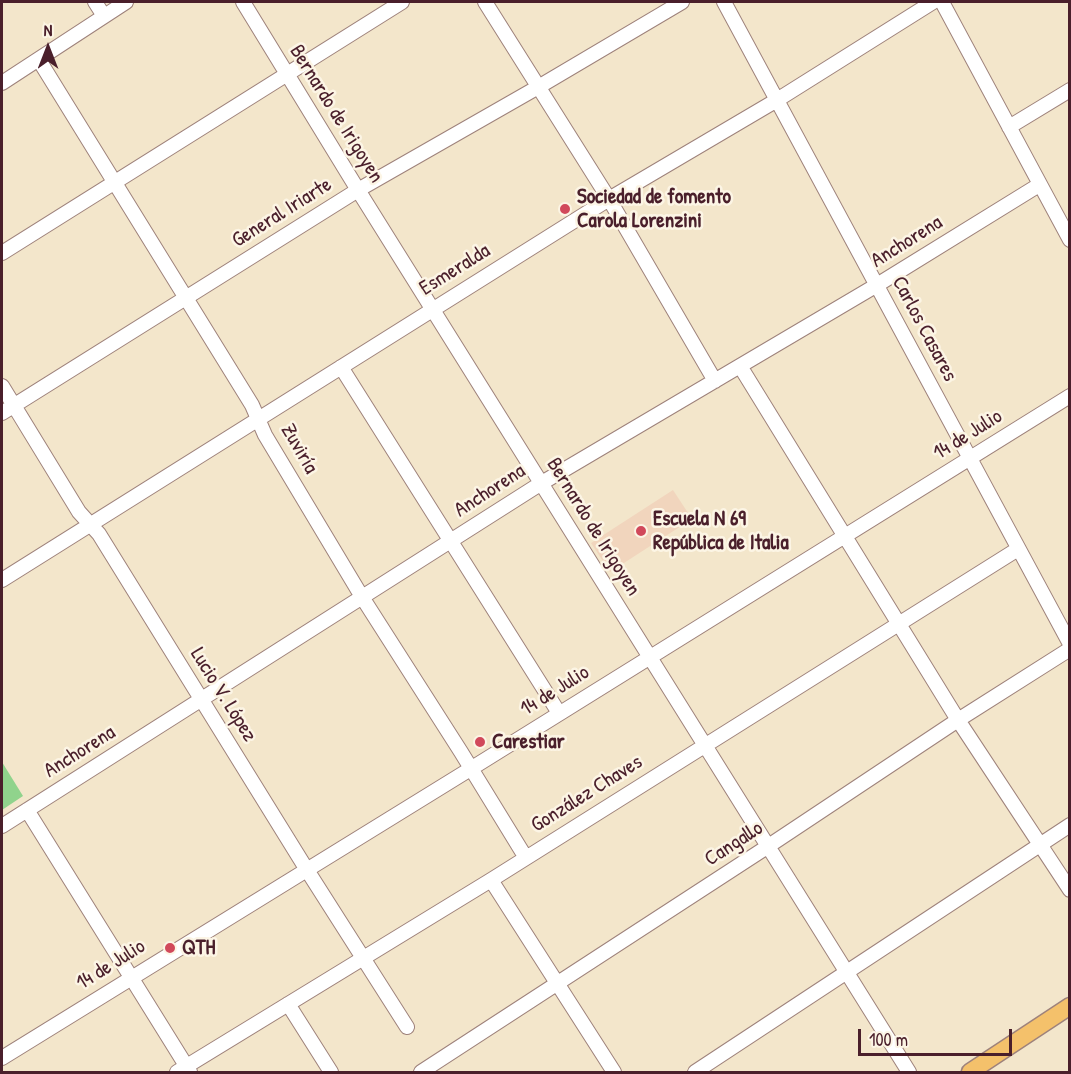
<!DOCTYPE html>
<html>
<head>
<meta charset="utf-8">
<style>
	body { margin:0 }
	#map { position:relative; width:1071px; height:1074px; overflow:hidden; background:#f3e6cb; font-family:"Patrick Hand",sans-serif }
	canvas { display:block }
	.frame { position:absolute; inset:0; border:3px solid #4a1f2b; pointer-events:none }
	.north { position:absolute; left:18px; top:18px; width:60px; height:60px; -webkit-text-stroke:4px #fcf5e5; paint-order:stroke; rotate:0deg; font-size:16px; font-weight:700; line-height:24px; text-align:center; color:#4a1f2b }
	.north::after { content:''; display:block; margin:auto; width:21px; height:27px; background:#4a1f2b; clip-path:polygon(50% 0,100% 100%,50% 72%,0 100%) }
	.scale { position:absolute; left:858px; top:1029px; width:154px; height:27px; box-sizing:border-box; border:3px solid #4a1f2b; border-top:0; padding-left:8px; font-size:18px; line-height:21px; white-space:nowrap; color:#4a1f2b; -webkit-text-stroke:4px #fcf5e5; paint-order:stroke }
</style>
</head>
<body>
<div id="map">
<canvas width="1071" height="1074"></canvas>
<div class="frame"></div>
<div class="north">N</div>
<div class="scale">100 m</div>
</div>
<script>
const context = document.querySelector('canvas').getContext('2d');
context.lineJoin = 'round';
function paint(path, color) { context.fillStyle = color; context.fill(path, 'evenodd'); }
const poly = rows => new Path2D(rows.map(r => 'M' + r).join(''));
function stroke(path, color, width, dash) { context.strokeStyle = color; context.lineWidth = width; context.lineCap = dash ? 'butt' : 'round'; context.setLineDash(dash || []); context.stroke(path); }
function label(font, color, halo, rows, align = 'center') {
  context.font = font + ' "Patrick Hand",sans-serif'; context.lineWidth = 5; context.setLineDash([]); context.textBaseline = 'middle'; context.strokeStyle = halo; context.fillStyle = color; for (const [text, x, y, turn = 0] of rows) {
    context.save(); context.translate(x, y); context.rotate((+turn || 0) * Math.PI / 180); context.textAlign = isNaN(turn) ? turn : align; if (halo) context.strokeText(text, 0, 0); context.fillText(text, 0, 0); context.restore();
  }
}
const built = poly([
	[673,490,692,519,610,572,591,543]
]);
const green = poly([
	[2,762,23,796,2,810]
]);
const minor = poly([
	[95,2,104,16],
	[243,2,358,190,909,1072],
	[485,2,609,199,715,381],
	[724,2,1070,644],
	[942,2,1070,240],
	[39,60,252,405,265,435,362,597,461,752,526,858],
	[2,83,126,2],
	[1009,127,1070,90],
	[2,253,402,2],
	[740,366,958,720,1070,890],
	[341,367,559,713],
	[2,386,79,512,99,534,307,870,407,1027],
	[2,413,358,190,540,86,682,2],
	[2,580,609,199,777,100,933,2],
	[27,810,190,1072],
	[2,826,540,484,877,285,1039,185],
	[491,880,614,1072],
	[288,1004,331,1072],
	[2,1058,472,768,1070,396],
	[177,1072,491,880,1018,549],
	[421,1072,767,847,958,720,1070,649],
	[695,1072,1070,825]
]);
const major = poly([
	[970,1072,1070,1006]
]);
const markers = [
	[565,209,6,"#d1495b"],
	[641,531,6,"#d1495b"],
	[480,742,6,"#d1495b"],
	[170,948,6,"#d1495b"]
];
const streetNames = [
	["Bernardo de Irigoyen",336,114,58],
	["General Iriarte",282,213,-32],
	["Anchorena",907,242,-32],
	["Esmeralda",455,270,-32],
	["Carlos Casares",924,329,62],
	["14 de Julio",968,435,-32],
	["Zuviría",299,449,60],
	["Anchorena",490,491,-33],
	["Bernardo de Irigoyen",593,527,58],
	["14 de Julio",555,691,-32],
	["Lucio V. López",223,695,58],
	["Anchorena",80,752,-32],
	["González Chaves",587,794,-32],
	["Cangallo",734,844,-33],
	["14 de Julio",111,965,-32]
];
const poiNames = [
	["Sociedad de fomento",577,197],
	["Carola Lorenzini",577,221],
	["Escuela N 69",653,519],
	["República de Italia",653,543],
	["Carestiar",492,742],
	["QTH",182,948]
];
paint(built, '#f1d5bd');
paint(green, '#90d38c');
stroke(minor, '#9e827b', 16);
stroke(major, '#9e827b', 19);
stroke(minor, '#fff', 14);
stroke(major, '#f4c16b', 16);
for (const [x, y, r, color] of markers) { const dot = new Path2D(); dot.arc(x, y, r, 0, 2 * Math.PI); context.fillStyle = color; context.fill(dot); stroke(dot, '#fcf5e5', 2); }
label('21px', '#4a1f2b', '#fcf5e5', streetNames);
label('bold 21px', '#4a1f2b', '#fcf5e5', poiNames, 'left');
</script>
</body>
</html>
